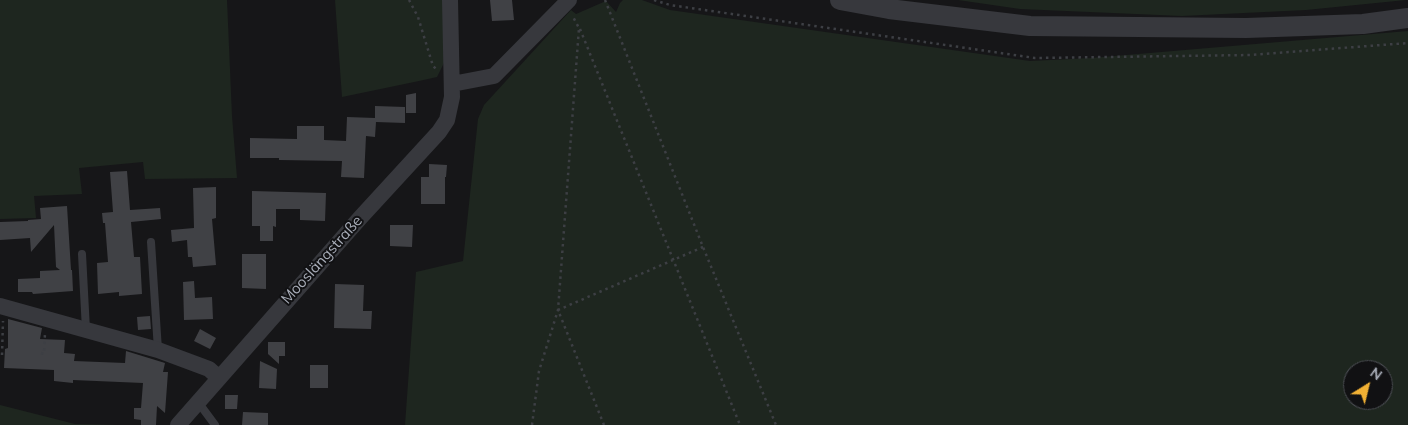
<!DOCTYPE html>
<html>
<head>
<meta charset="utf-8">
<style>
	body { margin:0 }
	#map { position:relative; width:1408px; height:425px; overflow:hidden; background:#161618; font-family:Mulish,sans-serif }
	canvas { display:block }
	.north { position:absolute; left:1343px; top:360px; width:50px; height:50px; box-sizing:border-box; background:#111113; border:1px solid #4d4f55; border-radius:50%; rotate:36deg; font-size:14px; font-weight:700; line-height:20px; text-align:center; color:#a8adb8 }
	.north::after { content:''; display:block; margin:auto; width:18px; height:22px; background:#f2b134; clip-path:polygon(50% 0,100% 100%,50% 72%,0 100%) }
</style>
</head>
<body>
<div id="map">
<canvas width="1408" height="425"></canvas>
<div class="north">N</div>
</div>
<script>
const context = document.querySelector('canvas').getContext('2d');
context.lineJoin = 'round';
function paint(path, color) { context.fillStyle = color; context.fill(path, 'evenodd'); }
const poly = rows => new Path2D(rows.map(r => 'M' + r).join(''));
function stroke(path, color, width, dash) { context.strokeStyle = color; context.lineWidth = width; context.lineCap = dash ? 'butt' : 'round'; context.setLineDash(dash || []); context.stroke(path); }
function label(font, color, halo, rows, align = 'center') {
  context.font = font + ' Mulish,sans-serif'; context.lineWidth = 4; context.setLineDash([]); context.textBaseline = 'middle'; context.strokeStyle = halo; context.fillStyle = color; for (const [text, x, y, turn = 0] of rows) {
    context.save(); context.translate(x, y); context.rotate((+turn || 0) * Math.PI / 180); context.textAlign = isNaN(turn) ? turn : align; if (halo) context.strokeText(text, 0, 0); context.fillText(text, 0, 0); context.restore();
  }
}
const green = poly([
	[0,0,227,0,232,116,237,178,145,179,143,162,79,168,82,194,34,196,36,218,0,219],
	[335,0,444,0,445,61,437,77,419,81,342,97],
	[623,0,642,0,670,10,1030,61,1091,58,1408,31,1408,425,405,425,416,272,463,261,478,119,484,105,571,10,576,14,606,1,616,12,620,3],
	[1353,370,1383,370,1383,400,1353,400],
	[958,0,1406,0,1306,10,1182,16,1020,9],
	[0,405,75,424,120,425,0,425]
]);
const building = poly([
	[490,0,512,0,514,20,492,21],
	[416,93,416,113,406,113,406,95],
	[375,106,405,107,405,123,376,122,375,137,366,136,364,178,341,177,342,161,279,160,279,158,250,158,250,138,297,139,297,126,324,126,324,140,346,141,347,117,375,118],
	[429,164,447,165,446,177,445,177,445,204,421,204,421,177,429,177],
	[127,171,130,210,160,208,161,219,131,222,134,257,140,257,142,294,119,296,119,292,98,294,97,263,108,262,105,223,103,223,102,213,113,212,110,172],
	[216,187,216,218,212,219,216,265,193,267,192,257,188,257,187,240,172,242,171,230,194,228,193,188],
	[252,191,326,193,325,221,300,220,300,209,276,209,276,227,273,226,273,241,260,241,260,226,252,226],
	[67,206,71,270,72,270,73,291,33,294,32,292,18,292,18,279,40,278,40,271,60,270,56,267,54,225,31,252,30,238,0,240,0,222,28,221,28,220,41,219,40,208],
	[390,225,413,225,412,247,390,246],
	[242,254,266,254,266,289,242,288],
	[194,281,195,298,212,297,213,319,184,320,183,282],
	[335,284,364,285,363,311,372,311,371,329,334,328],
	[150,316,151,329,138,330,137,317],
	[8,319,42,328,40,339,65,340,64,353,75,354,74,361,125,363,126,351,165,363,163,372,168,372,165,413,157,406,156,425,141,425,141,420,134,419,134,408,141,408,143,383,73,380,73,383,54,381,54,370,4,368,5,349,8,348],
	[200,329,216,338,210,349,194,341],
	[268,342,285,342,285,356,279,356,279,364,268,354],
	[260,361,277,369,276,389,259,388],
	[310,365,328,365,328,388,310,388],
	[225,395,238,395,237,409,225,409],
	[243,412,268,413,268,425,242,425]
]);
const path = poly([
	[409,0,418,17,433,66,437,70],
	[605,0,703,247,776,425],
	[654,0,670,5,1035,58,1250,55,1408,43],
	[580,29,740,425],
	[41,353,44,354,45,333],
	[2,355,3,321],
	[532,425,539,371,558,310,579,28,572,15],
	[604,425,558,310,703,247]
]);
const service = poly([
	[151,242,158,350],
	[82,254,86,330],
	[198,402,215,425]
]);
const minor = poly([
	[452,84,494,76,569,0],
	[0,306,158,350,209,369,219,378],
	[178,425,360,218,439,132,447,120,452,97,450,0]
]);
const tertiary = poly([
	[840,0,889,9,1030,26,1246,28,1363,24,1408,18]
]);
const streetNames = [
	["Mooslängstraße",322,260,-48]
];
paint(green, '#1e261f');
paint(building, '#404145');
stroke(path, '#3d3f44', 2.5, [2.5, 4]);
stroke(service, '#37383d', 8);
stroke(minor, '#37383d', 16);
stroke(tertiary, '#37383d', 20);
label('15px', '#a8adb8', '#111113', streetNames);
</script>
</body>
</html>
